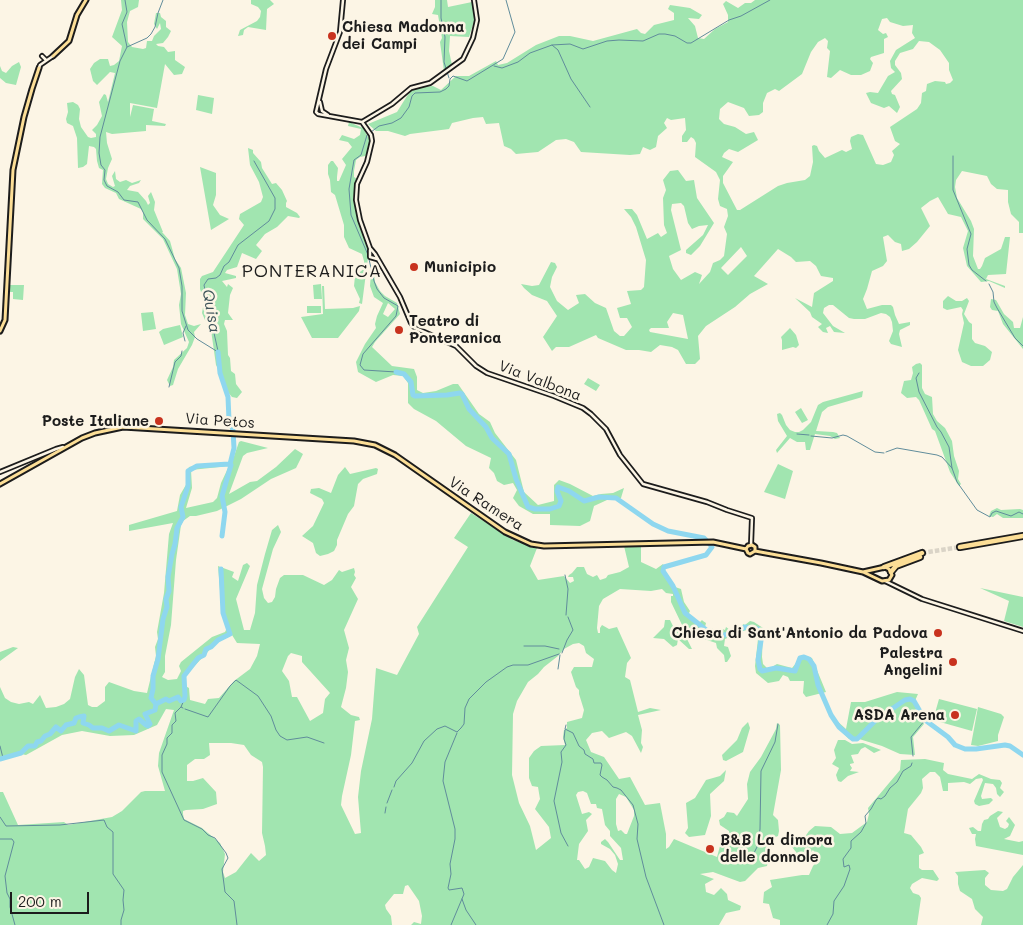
<!DOCTYPE html>
<html>
<head>
<meta charset="utf-8">
<style>
	body { margin:0 }
	#map { position:relative; width:1023px; height:925px; overflow:hidden; background:#fcf5e5; font-family:Mali,sans-serif }
	canvas { display:block }
	.scale { position:absolute; left:10px; top:892px; width:79px; height:22px; box-sizing:border-box; border:2px solid #1c1c1c; border-top:0; padding-left:6px; font-size:15px; line-height:18px; white-space:nowrap; color:#1c1c1c; -webkit-text-stroke:4px #fcf5e5; paint-order:stroke }
</style>
</head>
<body>
<div id="map">
<canvas width="1023" height="925"></canvas>
<div class="scale">200 m</div>
</div>
<script>
const context = document.querySelector('canvas').getContext('2d');
context.lineJoin = 'round';
function paint(path, color) { context.fillStyle = color; context.fill(path, 'evenodd'); }
const poly = rows => new Path2D(rows.map(r => 'M' + r).join(''));
function stroke(path, color, width, dash) { context.strokeStyle = color; context.lineWidth = width; context.lineCap = dash ? 'butt' : 'round'; context.setLineDash(dash || []); context.stroke(path); }
function label(font, color, halo, rows, align = 'center') {
  context.font = font + ' Mali,sans-serif'; context.lineWidth = 5; context.setLineDash([]); context.textBaseline = 'middle'; context.strokeStyle = halo; context.fillStyle = color; for (const [text, x, y, turn = 0] of rows) {
    context.save(); context.translate(x, y); context.rotate((+turn || 0) * Math.PI / 180); context.textAlign = isNaN(turn) ? turn : align; if (halo) context.strokeText(text, 0, 0); context.fillText(text, 0, 0); context.restore();
  }
}
const green = poly([
	[121,0,139,0,138,7,130,11,127,22,128,42,132,47,143,49,146,48,147,41,152,41,154,36,161,29,160,23,157,29,154,24,156,13,160,13,161,17,166,21,166,27,171,31,168,37,163,43,156,44,158,46,164,47,168,52,175,51,175,60,185,67,182,74,174,75,165,64,157,108,130,103,130,117,133,105,154,109,152,121,166,124,165,126,146,125,146,131,112,134,106,132,107,143,112,159,108,168,106,179,108,184,113,187,115,186,112,176,115,171,116,179,120,182,126,180,132,183,141,180,139,183,130,186,127,190,138,192,146,201,148,205,150,203,148,196,151,192,155,202,154,210,163,232,162,232,170,241,175,259,181,268,186,293,185,315,188,324,194,326,201,324,194,332,195,337,192,345,178,369,173,385,170,386,167,380,173,367,174,360,187,348,189,342,181,324,179,305,181,294,177,269,163,239,143,219,143,212,141,209,119,199,116,193,105,188,102,184,103,170,99,168,97,161,96,149,94,147,89,146,87,164,83,167,78,168,77,138,73,126,67,123,66,119,68,112,67,103,73,102,78,105,80,109,79,119,81,127,88,137,91,138,96,137,96,134,92,130,97,125,102,116,99,102,104,94,106,95,108,102,115,73,110,72,97,85,93,81,90,69,94,63,100,59,108,59,110,66,114,65,119,61,122,46,112,37,122,10],
	[251,0,270,0,274,4,267,9,266,30,248,27,244,30,243,35,238,36,240,30,257,21,260,17,261,11,258,7,251,4],
	[435,0,447,0,448,7,472,2,475,18,469,37,450,36,449,51,452,65,444,71,440,42,442,38,438,15,432,14,435,7],
	[755,0,1023,0,1023,233,1019,233,1019,222,1011,214,1008,202,1008,190,997,189,991,184,987,176,962,171,956,180,955,187,957,198,971,221,974,229,973,256,978,269,980,269,982,266,985,258,1001,249,1005,237,1010,237,1006,274,988,275,986,279,1005,286,1005,288,989,281,981,282,967,266,963,248,968,231,961,217,948,214,938,197,930,201,921,208,930,226,917,242,909,249,902,251,901,244,895,242,888,235,883,237,887,261,883,266,872,271,867,289,863,299,867,309,882,305,891,305,893,307,895,315,899,324,910,322,910,325,900,330,899,334,902,347,891,344,889,341,893,331,892,322,890,317,886,314,881,313,865,319,854,319,849,318,833,305,829,305,824,308,823,313,833,326,845,333,834,332,830,326,826,328,828,333,823,332,818,327,822,324,812,317,810,312,795,298,812,307,814,293,833,281,833,278,821,276,816,266,810,261,796,262,791,257,778,249,754,276,768,284,750,294,735,307,706,326,698,336,700,359,695,364,686,364,678,350,672,347,660,345,651,352,639,350,626,350,598,338,596,335,569,347,556,347,552,351,543,337,557,316,547,301,532,295,524,288,521,284,532,286,539,285,551,262,555,263,557,267,552,277,550,287,557,301,568,310,579,303,576,295,585,294,595,303,606,308,614,331,620,336,624,336,632,327,627,318,620,318,617,308,631,304,627,291,641,290,644,287,646,260,636,227,631,217,624,209,632,209,637,215,647,239,658,233,661,237,667,233,664,225,663,198,666,190,663,180,670,171,678,170,686,181,694,180,697,198,714,223,700,246,691,255,686,253,686,250,703,235,708,225,699,226,692,229,688,223,684,206,681,203,672,204,671,210,681,250,669,256,673,269,681,280,695,272,702,275,699,284,710,272,713,263,720,260,724,256,727,234,724,227,728,216,727,209,720,206,718,199,720,180,716,172,695,157,696,143,694,139,691,137,687,142,682,142,682,136,686,130,685,118,671,120,667,118,664,123,667,128,658,136,656,147,650,150,643,147,640,154,630,155,581,152,574,142,566,139,556,140,538,152,516,154,511,149,504,146,499,123,486,124,483,117,473,118,452,123,449,129,410,134,405,136,388,131,376,131,368,124,397,112,407,96,411,91,421,87,433,86,441,90,456,76,469,76,496,61,498,65,507,63,536,45,559,36,570,36,593,41,637,29,641,33,645,34,654,25,674,20,674,13,668,9,670,5,690,8,702,15,699,19,688,18,695,26,698,38,704,39,715,29,728,22,728,15,723,4,726,1,738,8,745,3,751,3],
	[887,18,890,22,903,26,913,25,912,33,915,38,896,50,890,61,891,68,895,72,888,76,878,93,870,92,866,93,871,103,884,108,889,106,897,113,900,107,895,95,892,94,891,91,902,79,901,73,895,65,895,61,900,53,913,49,919,41,929,42,940,50,949,63,949,70,953,80,950,83,946,84,945,82,935,81,927,84,926,91,922,93,921,103,917,109,890,127,895,141,900,144,892,151,894,155,891,162,883,165,876,164,863,135,858,134,851,137,850,141,852,149,846,152,842,150,825,158,819,151,817,146,814,145,812,146,813,162,810,176,805,180,787,183,778,186,740,210,737,210,723,183,723,176,733,162,722,157,724,153,729,149,738,152,758,140,754,132,746,134,735,127,724,124,719,119,720,109,728,102,744,108,749,116,759,115,763,112,763,103,767,93,775,89,779,91,802,74,811,52,818,42,825,38,828,41,827,48,830,51,827,77,831,78,840,70,851,75,861,75,870,71,873,63,870,59,871,57,884,53,884,39,888,37,886,33,883,34,878,30,882,19],
	[741,247,747,256,728,275,721,268],
	[673,313,683,315,688,339,650,332,649,330,651,328,669,328,667,322],
	[19,62,21,67,16,85,6,83,0,78,0,66,2,71,6,73,12,66],
	[198,95,214,98,212,114,196,110],
	[349,122,363,128,370,140,368,153,365,156,360,157,356,160,354,171,354,177,357,179,353,198,360,228,365,236,369,250,362,304,359,303,360,299,354,286,355,276,365,268,364,261,362,254,349,248,344,237,344,225,335,195,331,192,330,180,328,174,328,165,331,161,333,161,338,168,337,177,337,181,339,181,346,165,342,159,352,147,348,142,339,140,342,135,354,139,360,135,361,129,348,126],
	[248,148,253,150,253,153,261,162,262,168,272,184,276,183,282,190,287,201,286,203,286,207,297,213,300,217,299,218,288,216,277,227,265,234,256,245,262,251,256,259,242,253,237,267,227,270,225,273,236,276,236,278,222,281,227,287,228,284,233,288,230,295,228,313,233,320,225,320,224,324,227,331,228,355,230,358,231,371,235,374,236,384,242,392,237,398,232,397,226,390,224,380,216,365,210,323,205,320,202,313,204,301,200,289,200,279,202,276,213,272,244,225,239,219,240,214,261,202,263,197,259,182,250,165],
	[200,167,216,173,216,195,213,205,220,215,229,219,211,230],
	[371,273,374,274,375,282,380,291,385,296,397,303,400,314,375,342,372,347,392,366,414,369,417,377,417,390,423,393,436,391,453,384,458,384,479,414,490,422,495,433,516,460,524,492,538,505,554,501,554,485,559,480,570,484,593,496,601,494,613,493,624,488,621,498,618,500,607,500,594,506,590,521,580,526,550,525,550,514,533,514,519,506,513,498,517,490,513,483,504,485,497,481,494,473,489,468,491,458,466,446,436,421,414,409,408,403,408,383,403,376,393,375,376,382,358,372,356,362,365,344,376,328,375,324,377,316,383,303,374,297,370,286],
	[388,303,395,309,388,317,383,314],
	[321,284,322,299,314,299,313,285],
	[9,285,24,285,23,300,13,299,13,292,8,292],
	[322,286,324,286,325,309,353,308,360,306,359,311,338,338,312,338,301,317,323,314],
	[948,296,956,301,962,301,967,298,969,301,964,314,969,322,972,324,972,339,975,343,985,346,992,352,990,360,983,366,971,366,962,362,958,350,964,323,962,314,963,310,961,307,947,310,943,308,943,301],
	[991,299,996,300,1004,314,1013,322,1014,328,1020,328,1023,317,1023,349,1003,324,998,311,992,310,990,307],
	[307,306,321,306,321,313,307,313],
	[153,312,156,329,143,331,141,313],
	[180,325,183,337,164,345,159,332,163,329],
	[790,328,796,335,799,345,796,348,793,347,782,350,782,340,781,337],
	[920,363,922,365,922,388,925,394,932,397,933,414,937,421,945,428,952,441,954,456,959,471,958,479,961,484,959,486,950,472,935,431,932,429,919,400,916,397,907,398,901,393,904,381,911,380,913,373,912,367,916,364],
	[588,378,600,385,596,391,584,384],
	[863,391,862,397,859,398,828,407,822,412,816,431,833,432,837,433,840,438,835,439,830,436,815,434,810,450,806,450,805,442,797,442,790,438,777,453,776,450,787,436,778,421,777,414,780,413,782,415,786,425,790,430,795,432,799,432,803,430,811,422,818,405,823,402],
	[801,408,808,420,802,423,795,412],
	[241,441,268,448,247,453,243,456,229,494,250,482,257,481,276,467,295,449,303,454,296,468,271,479,241,499,217,511,196,516,190,516,183,521,181,525,176,560,171,625,165,656,165,672,162,677,168,680,177,679,181,671,179,666,181,662,212,637,225,632,227,628,222,615,218,566,234,572,232,577,238,581,243,565,247,563,250,566,236,599,244,630,250,630,255,613,257,585,265,554,272,530,278,525,281,532,273,549,262,589,264,598,268,603,272,602,275,597,276,589,280,578,284,575,303,575,324,585,332,580,339,570,342,572,354,568,355,572,354,575,356,578,351,587,358,599,344,630,349,648,346,660,348,672,346,688,341,707,351,715,359,717,360,720,355,721,351,755,342,796,341,805,355,834,361,833,358,797,361,771,372,719,376,668,397,675,419,634,417,627,468,547,454,538,471,513,513,540,537,548,530,566,538,580,564,576,570,583,574,581,573,577,568,577,569,575,572,573,577,567,584,567,587,574,593,577,597,575,600,580,606,578,608,575,620,572,629,567,624,546,641,545,641,562,656,569,663,564,664,566,662,571,675,587,681,589,684,602,690,611,688,615,694,621,699,623,702,620,703,621,706,623,705,627,709,631,711,628,713,629,713,634,717,633,720,628,725,630,726,627,730,630,734,630,742,628,743,624,745,625,750,621,754,622,763,628,762,657,763,664,767,668,770,668,777,664,792,668,801,657,806,656,812,658,826,692,806,697,803,693,804,681,790,681,788,677,783,675,779,681,768,683,756,673,755,666,758,639,757,633,754,631,747,630,740,632,736,636,734,635,725,639,724,646,728,647,731,656,727,662,725,662,724,655,717,648,716,643,698,637,688,627,685,635,692,649,689,649,678,639,677,645,673,647,664,639,653,638,664,627,665,620,670,620,673,626,680,628,683,627,671,602,671,596,673,596,673,594,666,593,662,589,651,591,620,589,603,599,599,606,597,628,598,633,600,633,600,628,602,625,609,629,617,627,631,658,627,663,625,677,630,680,638,712,650,708,661,710,638,715,642,730,641,743,643,747,641,753,632,736,626,732,609,738,602,731,592,733,586,740,591,752,604,757,619,779,630,777,645,805,660,803,666,834,666,849,669,847,674,839,717,857,720,846,729,842,729,831,720,825,719,820,724,817,727,812,734,813,737,816,748,799,747,784,750,772,761,757,776,729,777,723,780,725,781,770,773,815,778,820,779,831,778,836,773,838,767,866,758,868,745,881,740,882,713,872,700,874,714,879,705,884,706,892,714,895,721,888,727,894,728,900,741,906,740,910,726,913,719,925,411,925,414,922,421,924,422,916,419,901,408,885,405,886,403,894,394,894,385,905,386,909,391,916,392,925,0,925,0,792,3,792,18,825,64,822,68,825,112,817,122,811,141,792,145,791,165,791,158,766,159,753,174,710,166,709,157,725,134,735,110,736,82,731,62,735,26,755,21,754,0,761,0,687,5,698,11,702,19,704,29,702,33,704,40,695,46,708,56,707,64,704,70,699,75,677,79,669,84,675,88,705,92,707,97,707,105,701,105,687,109,682,134,691,147,693,156,656,155,647,158,639,157,632,164,593,169,534,173,523,129,531,129,525,177,511,180,495,187,483,187,472,189,467,199,465,227,464,233,459,239,442],
	[229,466,221,483,217,498,213,502,186,508,192,488,191,470],
	[232,635,237,643,260,644,257,656,250,669,234,681,219,698,208,699,205,704,190,700,189,688,182,684,188,673,216,643],
	[579,643,584,646,586,653,594,659,592,667,574,667,571,672,576,687,579,690,579,694,584,710,582,718,567,722,567,728,564,730,563,737,565,745,541,746,534,751,529,758,529,778,532,786,538,787,540,799,535,809,549,827,551,838,536,850,530,826,519,803,512,775,513,714,517,701,528,682,538,674,544,667,558,656,564,649,573,644],
	[291,653,302,656,302,662,330,693,325,699,323,713,310,721,297,697,292,697,289,681,282,671,288,656],
	[209,743,231,743,244,745,251,755,262,762,263,767,262,833,265,846,266,855,259,861,251,853,236,872,225,878,223,872,225,854,220,843,202,828,184,819,183,814,183,811,186,810,203,809,217,804,216,792,203,778,193,781,187,781,187,765,195,759,204,759,210,755],
	[583,791,587,793,591,804,596,804,597,808,602,809,605,825,610,831,610,836,621,848,623,860,620,860,608,842,605,839,601,842,601,844,610,849,615,855,618,864,616,873,612,870,605,861,593,858,589,867,585,869,579,860,577,860,579,844,588,831,586,820,592,814,589,812,582,814,576,795,578,792],
	[619,794,626,797,634,810,634,816,627,834,625,834,621,830,618,831,616,824,616,799],
	[778,464,793,471,785,499,764,492],
	[345,467,350,474,376,468,378,469,377,474,363,479,358,484,354,506,348,514,337,540,337,545,334,551,328,554,320,556,316,553,313,543,302,536,313,526,324,503,322,499,310,493,311,489,319,488,331,493,338,475],
	[997,508,1001,510,1020,509,1023,510,1023,518,1003,518,997,514,993,517,989,516,991,511],
	[980,588,1023,597,1023,627,1004,621,1009,601],
	[13,647,18,648,0,661,0,652],
	[897,692,918,694,914,703,924,724,913,737,915,755,900,754,882,746,859,739,855,741,849,739,839,729,836,720,846,729,851,702,865,702],
	[939,699,977,709,972,731,933,720],
	[978,707,1001,714,1004,717,998,735,998,741,978,746,971,745],
	[748,722,750,728,743,752,726,761,723,760,722,755,737,740,742,728],
	[838,740,845,740,852,744,863,743,881,750,874,753,865,747,861,749,858,754,851,755,854,763,850,764,850,765,852,768,850,771,859,772,848,776,841,782,838,781,836,775,839,768,832,764,836,758,834,750],
	[925,759,944,763,943,770,948,774,972,779,979,774,991,779,1000,780,1002,783,1000,788,1004,792,1000,797,997,794,996,788,993,784,985,783,981,796,982,799,991,798,993,800,989,804,979,806,975,804,974,801,983,780,982,778,976,779,970,784,964,782,948,783,948,791,943,791,940,777,935,772,930,772,922,779,923,788,921,793,908,809,904,833,911,835,921,847,924,853,919,855,919,868,922,870,933,870,939,879,937,881,922,878,912,884,910,888,913,893,919,895,921,898,917,925,780,925,780,920,773,918,769,904,763,903,764,892,772,887,770,880,802,875,809,875,813,866,817,861,817,856,813,850,801,863,796,852,792,847,787,835,794,837,800,844,809,831,815,826,831,827,840,834,852,833,867,822,869,814,868,808,900,770,901,760],
	[726,770,724,781,710,794,711,816,705,835,689,837,685,833,688,828,686,803,695,798,706,780,720,776],
	[998,811,1003,812,997,818,1000,827,1005,829,1008,827,1009,824,1006,821,1009,817,1015,825,1010,836,1004,839,1019,842,1023,841,1023,855,976,846,975,839,976,834,972,834,969,828,973,827,978,831,981,831,982,824,984,820,988,819,990,816],
	[1023,865,1023,925,981,925,983,917,975,909,972,899,960,891,958,884,958,876,955,872,985,870,989,873,985,878,985,885,991,890,1003,891,1007,889,1013,877]
]);
const stream = poly([
	[125,0,127,12,122,24,127,47,120,61,100,137,99,153,101,165,105,170,104,180,107,186,118,192,124,200,138,202,147,220,165,239,179,268,182,286,182,311,188,330,197,339,218,352],
	[441,0,441,18,445,37,444,62,449,78],
	[552,45,570,44,583,49,607,41,619,40,643,41,659,34,665,34,675,36,687,43,691,43,729,20,741,16,770,0],
	[127,47,147,38,151,34,155,27,158,13,163,0],
	[494,66,502,68,518,62,530,53,552,45,558,50,571,79,590,107],
	[953,156,953,190,971,234,967,249,969,265,972,270,986,281],
	[989,284,993,292,994,302,997,308,1015,338,1023,346],
	[185,341,183,333,186,326],
	[218,351,214,333,214,313,209,297,205,290,204,285,208,279,216,278,220,275,224,266,229,262,238,245,269,221,275,209,275,198,254,161],
	[396,372,364,370,360,365,363,354,396,316,398,306,384,298,377,289,374,281,368,255,351,215,349,189,354,160,361,155,367,135,379,126,392,123,401,118,409,107,412,96,415,93,440,92,446,89,449,86,450,79,453,76,467,81,503,59,515,32,506,0],
	[919,373,916,378,919,392,937,427,941,432,949,447,952,468],
	[169,387,175,362,181,356,182,351],
	[797,434,809,435],
	[811,436,832,438,843,435,847,436,875,452,884,453],
	[886,452,897,448,937,455,942,457,952,468,957,482,977,510,990,517,992,513,996,511,1011,516,1019,512,1023,514],
	[565,575,568,589,566,615],
	[524,646,545,646,559,649],
	[562,653,567,640,573,630,568,617],
	[558,669,560,655],
	[181,707,175,713,176,721,172,725,172,733,167,738,167,744,162,755,162,772,184,820,202,829,208,835,215,838,226,853,228,858,222,869,225,892,234,901,237,925],
	[183,708,181,707,184,700],
	[185,709,208,717,230,686,236,680,258,696,271,716,276,730,280,736,287,740,307,737,324,743],
	[566,725,565,729,573,733,579,746,584,750,585,754,593,759,594,763,601,763,602,765,600,775,602,777,607,780,613,787,617,788,621,790,633,805,638,824,637,839,646,877,664,925],
	[565,730,564,739,566,745,561,752,562,762,554,801,561,833,568,846],
	[0,746,3,758],
	[913,756,911,737,925,720],
	[394,787,396,781,412,763,424,741,437,729,445,726,457,732,461,728,464,724,465,708,469,699,486,682,507,667,513,665,528,665,559,654],
	[387,803,392,790],
	[385,813,386,807],
	[0,817,6,826,60,825,104,820,107,827,113,832,113,874,124,890,123,900,124,910,121,920,121,925],
	[0,839,12,839,14,842,5,876,7,893,10,899,10,907,15,925],
	[754,853,758,845,760,829,761,771,775,742,778,724],
	[462,899,466,910,476,925],
	[451,925,464,894,462,888,449,890,448,888,451,874,450,864,455,839,455,829,443,781,445,762,457,733],
	[827,925,833,914,834,901,844,886,850,869,849,865,844,867,843,859,851,848,851,841,861,832,866,823,865,816,871,809,876,800,878,798,881,799,885,796,890,788,897,782,903,771,911,766,912,763]
]);
const river = poly([
	[218,352,220,373,228,397,229,420,233,430,234,448,230,464],
	[396,372,404,374,411,382,413,395,415,396,447,395,460,393,462,394,469,409,486,427,492,438,509,454,516,479,528,507,535,509,550,509,559,506,561,501,557,491,558,487,569,491,584,501,599,497,616,498,653,524,668,531,704,538,708,542,712,547,706,555,664,567,663,571,673,586,685,613,715,637,733,633,745,627,758,629,762,634,758,660,760,669,762,671,776,668,795,671,800,658,804,657,809,659,814,666,818,685,831,715,839,727,853,739,857,739,877,719,905,700,910,699,914,701,925,720,948,737,955,745,965,749,976,749,1005,745,1010,746,1023,755],
	[222,536,225,512,222,496,231,465],
	[156,704,151,698,153,689,153,676,158,659,163,619,167,607,166,599,169,591,168,577,172,554,175,544,177,528,183,517,181,507,188,486,188,471,197,466,229,464],
	[156,704,166,699,169,701,178,697,181,701,184,700,185,696,184,676,198,658,204,655,206,649,211,647,218,640,230,634,223,613,221,569],
	[0,759,21,753,28,746,35,746,37,742,41,741,45,736,50,734,56,727,61,731,66,725,74,723,76,718,79,717,84,716,83,723,89,725,93,728,102,728,109,731,119,725,136,731,136,721,139,719,146,725,148,726,150,724,145,714,155,710,156,704]
]);
const highwayTunnel = poly([
	[922,553,960,547]
]);
const minor = poly([
	[343,0,340,32,326,69,316,112,318,114,362,122,392,104,411,88,430,83,463,59,473,38,477,20,474,0],
	[42,56,46,60],
	[39,68,40,65,53,56],
	[320,102,322,111,328,115],
	[362,122,371,135,372,141,367,162,357,184,356,200,360,220,370,248,375,254,400,297,411,323,415,328,456,346,476,366,487,373,554,396,583,408,591,414,606,429,620,455,643,484,707,502,727,510,752,518,751,545],
	[370,250,370,257,377,259],
	[0,472,56,449,63,447],
	[885,581,922,599,1023,631]
]);
const major = poly([
	[53,56,69,41,77,15,86,0],
	[0,331,5,320,13,170,24,117,32,89,39,68],
	[0,484,82,438,95,433,123,427,354,441,375,445,395,455,505,532,531,544,544,546,713,542,746,549],
	[746,549,748,553,750,554,755,551,821,563,863,572,882,581,889,580,892,575,889,569,885,567,863,572],
	[746,549,748,546,752,545,755,547,755,551]
]);
const highway = poly([
	[960,547,1023,536],
	[884,567,922,553],
	[891,572,896,566,920,557]
]);
const markers = [
	[332,36,5,"#c8321e"],
	[414,267,5,"#c8321e"],
	[399,330,5,"#c8321e"],
	[159,421,5,"#c8321e"],
	[938,633,5,"#c8321e"],
	[953,662,5,"#c8321e"],
	[955,715,5,"#c8321e"],
	[710,849,5,"#c8321e"]
];
const poiNames = [
	["Chiesa Madonna",342,27],
	["dei Campi",342,44],
	["Municipio",424,267],
	["Teatro di",409,321],
	["Ponteranica",409,338],
	["Poste Italiane",149,421,"right"],
	["Chiesa di Sant'Antonio da Padova",928,633,"right"],
	["Palestra",943,653,"right"],
	["Angelini",943,670,"right"],
	["ASDA Arena",945,715,"right"],
	["B&B La dimora",720,840],
	["delle donnole",720,857]
];
const streetNames = [
	["Via Valbona",540,381,21],
	["Via Petos",220,421,4],
	["Via Ramera",486,504,33]
];
const waterNames = [
	["Quisa",211,311,80]
];
const quarterNames = [
	["PONTERANICA",312,271]
];
paint(green, '#a1e5b0');
stroke(stream, '#608c9b', 1);
stroke(river, '#8ed7ef', 5);
stroke(highwayTunnel, '#dad4c7', 4.5, [4.5, 2]);
stroke(minor, '#1c1c1c', 6);
stroke(major, '#1c1c1c', 7);
stroke(highway, '#1c1c1c', 8);
stroke(minor, '#fcf5e5', 2.5);
stroke(major, '#fcde96', 3);
stroke(highway, '#fcde96', 4.5);
for (const [x, y, r, color] of markers) { const dot = new Path2D(); dot.arc(x, y, r, 0, 2 * Math.PI); context.fillStyle = color; context.fill(dot); stroke(dot, '#fcf5e5', 2); }
label('bold 15px', '#1c1c1c', '#fcf5e5', poiNames, 'left');
label('15px', '#1c1c1c', '#fcf5e5', streetNames);
label('italic 16px', '#3e545b', '#fcf5e5', waterNames);
context.letterSpacing = '1px';
label('18px', '#1c1c1c', '#fcf5e5', quarterNames);
context.letterSpacing = '0px';
</script>
</body>
</html>
